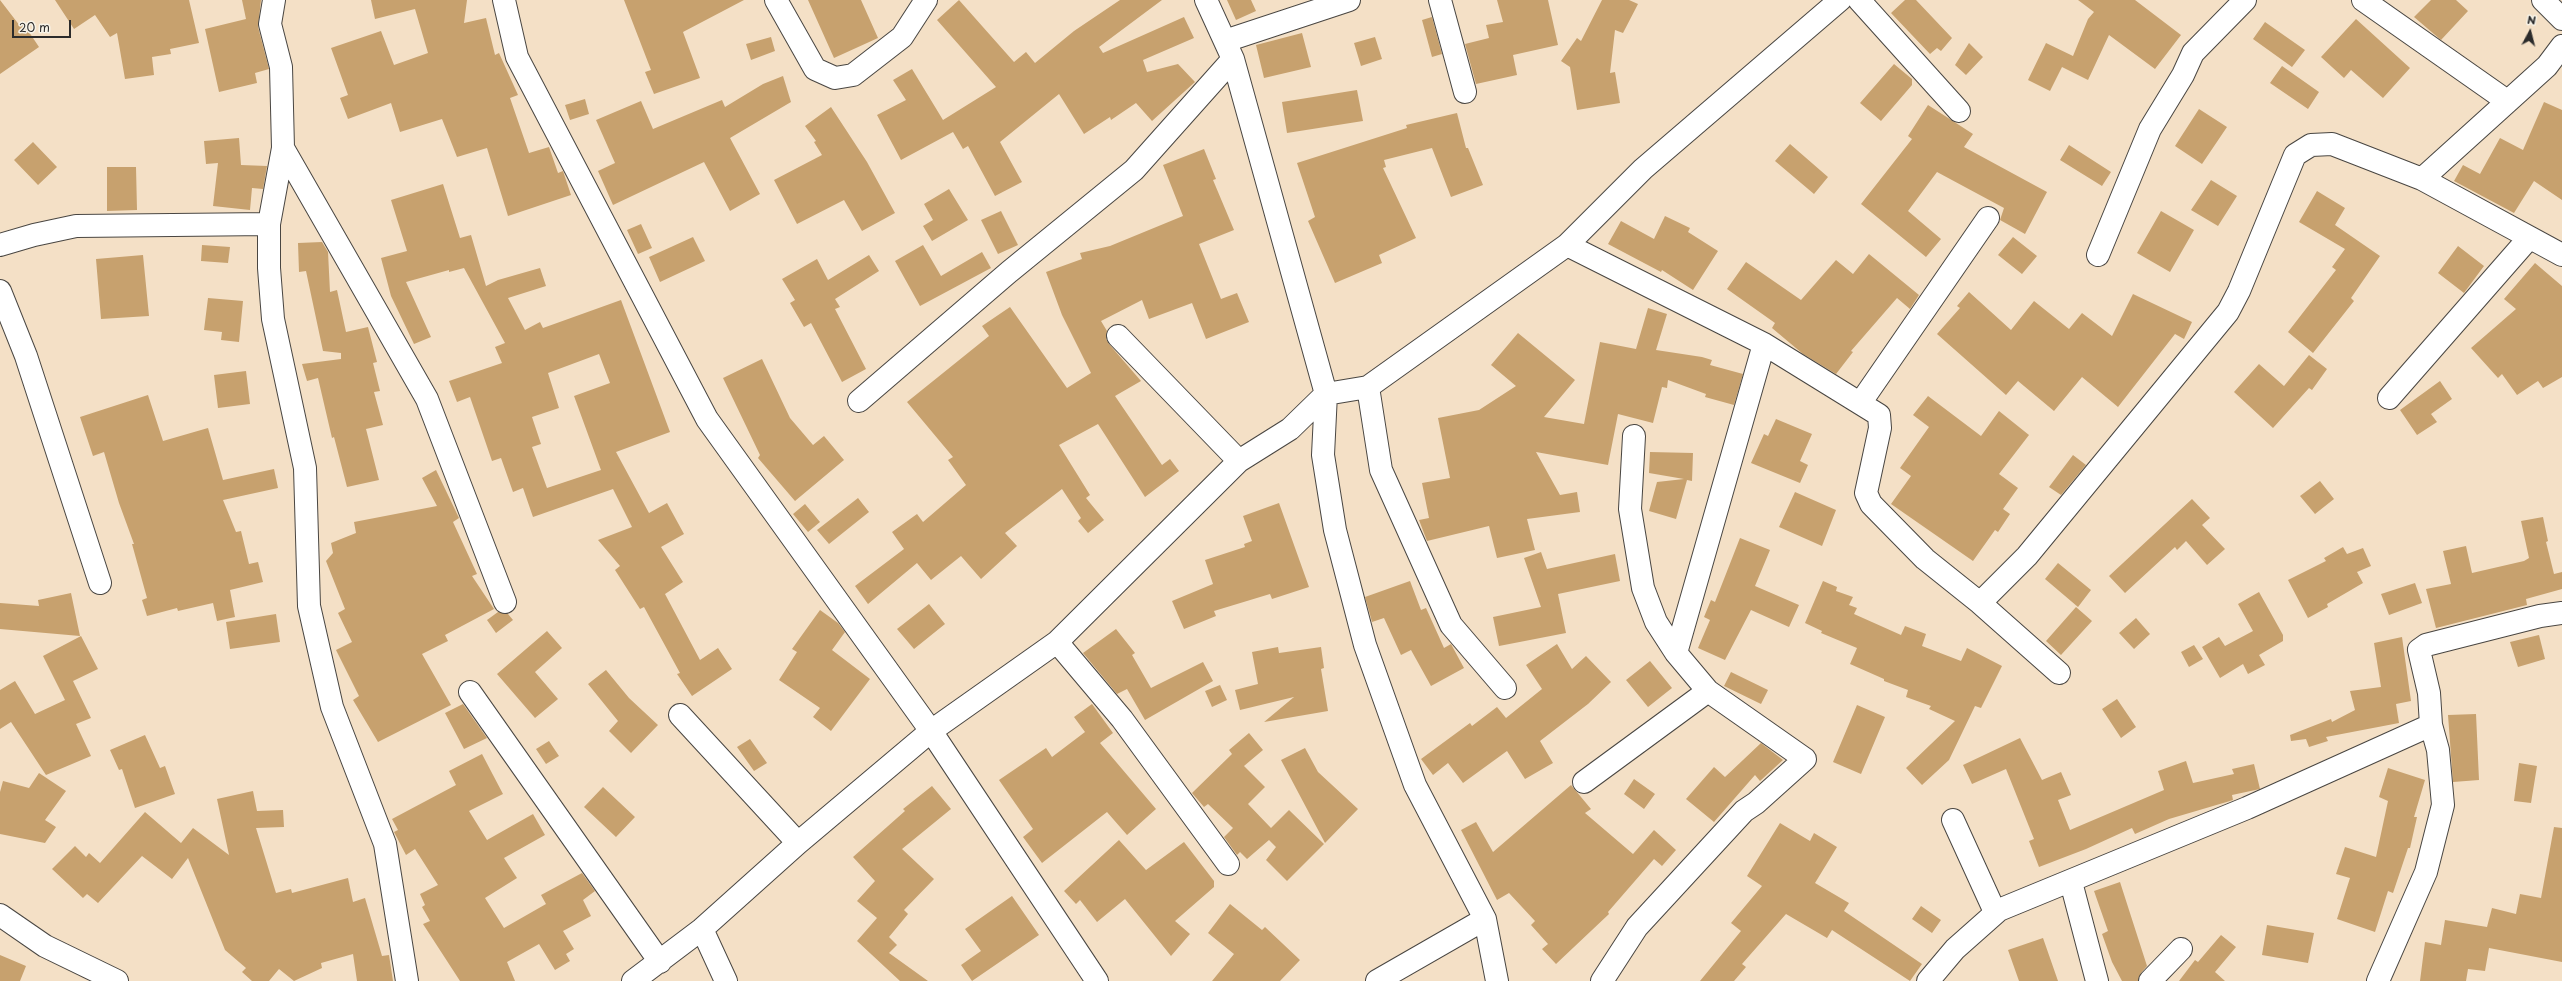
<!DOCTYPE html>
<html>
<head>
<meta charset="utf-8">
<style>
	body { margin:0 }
	#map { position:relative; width:2562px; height:981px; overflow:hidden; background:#f4e0c6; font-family:"Playpen Sans",sans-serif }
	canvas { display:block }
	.north { position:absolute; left:2510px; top:12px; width:40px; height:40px; -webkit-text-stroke:3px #f7f3e8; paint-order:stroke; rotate:7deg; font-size:11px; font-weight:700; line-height:16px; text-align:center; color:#2b2b2b }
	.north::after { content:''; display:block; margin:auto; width:14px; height:18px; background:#2b2b2b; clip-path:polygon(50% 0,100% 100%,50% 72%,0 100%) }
	.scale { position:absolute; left:12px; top:20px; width:59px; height:18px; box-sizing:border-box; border:2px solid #2b2b2b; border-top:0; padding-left:5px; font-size:12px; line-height:14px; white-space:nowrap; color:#2b2b2b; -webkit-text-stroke:3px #f7f3e8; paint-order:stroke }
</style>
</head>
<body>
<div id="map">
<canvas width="2562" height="981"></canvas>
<div class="north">N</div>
<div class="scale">20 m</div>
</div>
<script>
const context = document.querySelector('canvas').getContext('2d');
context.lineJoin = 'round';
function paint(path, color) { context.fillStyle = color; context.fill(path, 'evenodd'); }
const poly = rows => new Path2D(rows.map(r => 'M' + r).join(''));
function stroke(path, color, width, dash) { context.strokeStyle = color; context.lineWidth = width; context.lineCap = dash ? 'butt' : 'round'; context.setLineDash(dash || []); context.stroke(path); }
const building = poly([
	[0,0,20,26,23,23,39,47,0,74],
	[55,0,189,0,199,43,170,49,171,54,152,57,154,75,125,79,117,33,110,37,95,15,74,29],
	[242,0,261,0,258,27,269,69,255,73,257,83,219,92,205,29,246,19],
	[371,0,467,0,464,23,486,18,495,55,499,53,518,95,510,98,529,153,549,147,558,173,563,171,571,195,508,216,487,148,457,157,442,119,400,132,391,103,348,119,340,98,348,95,331,48,381,31,394,65,428,53,415,9,375,19],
	[624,0,744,0,683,32,700,78,654,94,645,72,651,70],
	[808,0,861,0,878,38,834,58],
	[959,0,1014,62,1026,52,1035,63,1074,31,1120,0,1162,0,1099,47,1103,53,1184,17,1194,38,1143,60,1147,72,1178,64,1195,82,1152,121,1136,103,1111,120,1110,117,1084,134,1059,94,1000,142,1022,182,995,196,968,146,963,149,953,132,901,160,877,115,906,100,893,80,912,69,943,120,996,87,937,20],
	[1227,0,1251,0,1256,11,1236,20],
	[1497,0,1548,0,1558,45,1513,55,1517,75,1476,84,1465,44,1489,38,1486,25,1503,22],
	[1602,0,1629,0,1638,4,1623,33,1615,30,1610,73,1615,72,1620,103,1577,110,1570,67,1561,61,1577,38,1581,41],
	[1905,0,1916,0,1952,38,1941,51,1937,48,1930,54,1891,13],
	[2078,0,2135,0,2181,35,2155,69,2109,35,2088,80,2062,67,2050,91,2028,80,2046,43,2073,56,2088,19,2094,12],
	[2431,0,2456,0,2468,11,2441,40,2414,17],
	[1432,17,1442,54,1432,57,1422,20],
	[2356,19,2410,68,2383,98,2351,70,2344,78,2321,57],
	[2265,22,2305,50,2292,67,2253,39],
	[1302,33,1311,67,1264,78,1256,45],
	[771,37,775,51,751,60,746,44],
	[1375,37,1382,59,1361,66,1354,43],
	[1969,43,1983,57,1966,75,1955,65],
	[1894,64,1912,79,1912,85,1881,121,1860,103],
	[2282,66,2319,92,2308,109,2270,83],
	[783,76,791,102,730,138,760,194,730,211,704,162,613,205,598,171,615,163,596,120,641,101,653,129,722,100,725,107,763,84],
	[1357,90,1363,121,1287,133,1282,102],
	[585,99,589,114,570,120,565,105],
	[2544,102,2562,110,2562,200,2534,181,2514,213,2454,181,2463,165,2480,174,2500,138,2523,150],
	[1928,105,1973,134,1964,147,2047,192,2025,234,2000,220,2004,208,1937,172,1908,211,1941,239,1926,257,1861,204,1912,139,1908,136],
	[831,107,867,162,895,213,862,231,844,200,797,224,774,180,822,155,814,142,816,141,805,126],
	[2199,109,2227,127,2202,164,2175,146],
	[1457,113,1466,148,1468,148,1483,185,1451,197,1432,148,1384,160,1386,167,1383,168,1416,238,1379,255,1382,263,1335,283,1308,221,1315,217,1297,163,1407,128,1406,125],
	[239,138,241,165,267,166,263,189,252,188,250,210,213,206,218,163,206,164,204,141],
	[33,142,57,167,38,185,14,160],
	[1790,144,1828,177,1814,194,1775,161],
	[2069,145,2111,172,2102,186,2060,160],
	[1204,149,1216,179,1213,180,1234,230,1199,244,1221,299,1237,293,1249,322,1206,339,1192,303,1149,319,1142,300,1101,321,1107,331,1106,339,1109,344,1141,381,1115,396,1162,465,1170,459,1179,471,1145,497,1098,424,1059,445,1090,495,1086,498,1104,520,1088,533,1078,521,1081,518,1062,489,1005,533,1017,546,981,579,961,556,931,580,917,563,868,604,855,586,904,549,892,532,917,514,923,522,966,485,948,460,953,457,907,402,989,336,982,326,1010,307,1067,388,1091,373,1062,315,1046,272,1082,259,1080,253,1110,246,1183,216,1163,165],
	[107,167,136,167,137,210,107,211],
	[2211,180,2237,196,2218,226,2191,210],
	[443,184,460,238,471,235,486,286,498,280,540,268,546,286,508,298,525,330,540,322,543,328,621,300,670,432,616,452,649,513,667,503,684,534,661,547,683,582,665,594,700,660,718,648,732,669,692,696,677,674,680,673,644,607,640,609,615,570,620,566,598,540,632,527,613,489,533,517,523,488,513,492,501,458,492,461,470,397,457,402,449,381,502,363,495,347,505,343,464,268,449,272,449,270,406,282,431,337,414,344,391,296,381,258,407,251,391,200],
	[599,354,610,383,574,396,601,470,547,488,532,447,541,444,532,417,559,408,548,373],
	[949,189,968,220,932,241,923,226,933,220,924,204],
	[2317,191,2345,208,2335,225,2380,256,2351,298,2354,301,2313,353,2288,332,2336,270,2332,267,2345,249,2299,222],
	[1001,211,1018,245,998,254,981,220],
	[2161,211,2194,230,2170,272,2137,253],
	[1665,216,1690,228,1688,232,1718,251,1693,290,1662,270,1661,272,1608,244,1621,221,1654,239],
	[641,224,652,248,638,254,627,230],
	[693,237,705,261,660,282,649,257],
	[2013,237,2037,256,2022,274,1998,255],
	[322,242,328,252,330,292,337,290,346,332,368,327,377,362,373,363,380,391,374,392,383,425,366,429,379,480,347,487,334,437,332,438,318,378,307,381,302,364,341,359,341,353,323,351,306,271,299,272,298,243],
	[202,245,230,247,228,263,201,261],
	[923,245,941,276,982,252,991,268,920,306,895,261],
	[2458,246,2484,266,2464,293,2438,273],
	[1869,254,1919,295,1910,309,1897,298,1851,351,1853,352,1836,374,1803,354,1772,328,1775,323,1727,289,1746,262,1801,300,1836,260,1853,274],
	[143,255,149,316,101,319,96,259],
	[869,255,879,271,835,299,840,307,835,309,866,369,842,382,811,323,804,327,790,303,795,300,782,279,817,259,828,280],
	[2535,263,2562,286,2562,377,2543,388,2538,381,2517,395,2502,374,2498,378,2471,348,2516,309,2504,299],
	[1969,292,2011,330,2034,301,2069,329,2082,313,2112,336,2133,294,2192,322,2184,339,2175,334,2118,407,2082,377,2054,411,2018,381,2006,395,1937,334,1960,308,1957,306],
	[208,298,243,301,239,342,221,340,222,332,204,330],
	[1648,308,1667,314,1656,350,1702,357,1712,360,1710,365,1743,374,1734,405,1705,397,1706,394,1668,380,1667,388,1662,387,1653,423,1618,414,1608,465,1536,452,1560,495,1577,492,1580,512,1527,519,1535,550,1497,558,1489,526,1427,541,1419,520,1429,518,1422,483,1450,478,1438,418,1479,410,1516,386,1491,365,1518,333,1575,380,1544,417,1584,424,1600,342,1636,349],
	[2309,355,2327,369,2312,390,2309,388,2273,428,2234,392,2259,364,2284,386],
	[762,359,790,418,813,445,824,436,844,460,795,501,758,458,760,455,723,378],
	[246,371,250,404,218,408,214,375],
	[2440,381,2452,399,2431,414,2437,422,2417,435,2400,410],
	[148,395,163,441,208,428,223,480,274,469,278,488,223,500,236,532,241,531,249,564,258,562,263,582,230,590,235,617,217,621,213,603,178,611,177,608,147,616,142,600,147,598,132,544,134,544,119,503,104,452,93,456,80,417],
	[1928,396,1981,436,1999,411,2029,435,1999,474,2018,488,2003,509,2010,514,1998,532,1995,530,1973,561,1891,504,1911,476,1900,468,1929,427,1913,415],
	[1776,419,1812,434,1800,461,1808,465,1800,483,1751,463,1764,434,1768,436],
	[1650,452,1693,453,1692,481,1687,480,1676,519,1649,511,1657,482,1684,479,1649,473],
	[2073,455,2086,465,2061,495,2049,487],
	[436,470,459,518,453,522,477,574,472,576,494,609,445,635,448,641,422,654,451,705,378,742,353,700,359,696,336,650,352,642,338,613,345,609,326,561,333,553,331,543,356,533,354,522,437,506,422,478],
	[2320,481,2334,499,2315,514,2300,496],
	[1795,492,1836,510,1822,546,1779,527],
	[858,498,869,512,829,544,817,530],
	[2192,499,2210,518,2202,525,2225,549,2207,565,2186,541,2177,550,2175,547,2125,593,2109,576],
	[1279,503,1309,587,1272,599,1270,594,1214,611,1216,616,1184,629,1172,601,1213,584,1205,560,1245,547,1244,544,1252,541,1243,516],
	[805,504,820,522,808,532,793,514],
	[2543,517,2548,541,2546,542,2554,574,2562,572,2562,589,2526,599,2527,605,2436,628,2426,589,2451,584,2443,551,2466,546,2472,573,2524,561,2529,558,2521,521],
	[1740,538,1770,550,1755,586,1799,605,1789,627,1751,610,1725,660,1698,648,1710,620,1704,617,1711,600,1715,602],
	[2343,547,2347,554,2363,548,2371,566,2357,572,2363,583,2327,604,2328,607,2308,618,2288,580,2326,561,2324,558],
	[1541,552,1547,569,1615,554,1620,581,1558,594,1566,633,1499,646,1493,617,1541,607,1524,558],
	[2058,563,2091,590,2078,607,2045,579],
	[1410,581,1421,610,1426,608,1444,648,1451,644,1464,668,1431,686,1411,650,1401,655,1384,618,1372,622,1365,597],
	[1823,581,1837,587,1836,591,1853,597,1849,605,1857,608,1854,614,1901,635,1905,626,1926,634,1922,646,1961,661,1967,648,2002,666,1981,708,1975,706,1949,760,1922,785,1906,768,1955,721,1929,709,1931,706,1906,697,1908,690,1884,681,1884,679,1850,664,1857,648,1821,633,1822,631,1805,623],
	[2415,583,2422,603,2389,615,2381,594],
	[2259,592,2283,635,2283,641,2259,655,2265,665,2248,674,2243,664,2220,678,2202,647,2219,637,2225,646,2253,631,2238,604],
	[71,593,80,636,0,629,0,603,39,606,38,600],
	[929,604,945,624,914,649,897,629],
	[2076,607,2092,621,2061,655,2046,641],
	[820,610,838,623,845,632,832,650,870,679,831,731,813,717,820,708,779,680,797,652,792,649],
	[498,612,508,614,513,620,496,633,487,620],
	[276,614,280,642,230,649,226,622],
	[2136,618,2150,634,2134,649,2119,633],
	[1116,629,1135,653,1132,655,1151,688,1203,662,1213,681,1145,720,1127,689,1117,694,1083,653],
	[547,631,562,648,535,672,558,699,535,718,497,674],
	[2539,635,2545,659,2518,667,2510,642],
	[81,636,98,669,73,681,91,718,76,724,91,756,46,775,11,722,0,729,0,690,15,681,35,714,65,700,43,656],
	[2402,637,2411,701,2396,704,2399,723,2326,737,2328,741,2309,747,2306,739,2291,741,2290,735,2331,719,2332,722,2355,710,2350,691,2381,687,2374,643],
	[1557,644,1572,669,1586,656,1611,682,1588,704,1540,741,1553,763,1525,779,1507,751,1463,783,1448,763,1433,775,1421,759,1470,723,1472,726,1497,707,1506,718,1542,689,1526,665],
	[2194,645,2203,659,2189,667,2181,652],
	[1278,647,1279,653,1321,647,1324,668,1321,669,1328,711,1264,722,1294,697,1240,710,1235,690,1258,684,1252,652],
	[1650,661,1672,688,1648,707,1626,680],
	[606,670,629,698,658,725,631,753,609,731,618,721,588,684],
	[1731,672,1768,690,1761,704,1724,686],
	[1220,685,1227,700,1212,707,1205,691],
	[2117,699,2136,727,2121,738,2102,709],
	[463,704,487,738,464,749,445,713],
	[1092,704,1113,733,1100,743,1156,809,1127,835,1107,812,1042,863,1023,837,1033,829,999,780,1046,748,1052,757,1085,732,1074,717],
	[1857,705,1885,717,1861,774,1833,762],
	[2476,714,2479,780,2453,782,2448,715],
	[1249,733,1263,750,1244,766,1265,787,1248,804,1271,828,1289,810,1324,844,1287,881,1266,860,1276,847,1269,840,1247,859,1240,852,1237,855,1224,837,1233,828,1208,804,1204,807,1192,793,1232,754,1229,750],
	[145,735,160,768,165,766,175,794,135,808,122,769,119,770,110,750],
	[2020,738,2042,780,2061,772,2071,795,2058,800,2070,830,2164,790,2158,771,2186,761,2193,783,2234,774,2232,769,2254,764,2260,789,2232,795,2233,800,2230,801,2169,819,2135,834,2132,828,2086,849,2039,867,2029,841,2034,839,2006,769,1972,784,1963,765],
	[750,739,767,763,754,771,737,747],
	[549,741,559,756,546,764,536,749],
	[1761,743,1783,760,1760,781,1755,775,1714,822,1686,799,1714,767,1725,777],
	[1305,748,1318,772,1358,809,1325,843,1281,760],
	[482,754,503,794,469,811,487,840,533,814,545,835,504,858,517,878,485,898,504,928,546,904,541,895,582,873,595,891,583,900,591,916,563,931,574,949,566,954,570,961,555,970,539,944,507,962,515,981,460,981,423,924,430,921,422,907,425,905,420,894,438,885,415,849,406,855,394,832,398,830,392,819,456,785,449,771],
	[2519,763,2537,766,2531,803,2514,801],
	[2388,768,2425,780,2414,817,2417,817,2410,848,2408,848,2393,893,2388,891,2375,932,2337,919,2350,878,2336,874,2345,847,2376,857,2388,801,2379,797],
	[39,773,66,791,45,820,56,827,45,843,0,834,0,792,3,781,29,788],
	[1634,779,1655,794,1644,809,1624,794],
	[1571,785,1591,809,1585,813,1633,854,1654,830,1676,850,1662,866,1654,859,1608,912,1609,914,1556,964,1542,949,1548,944,1531,925,1535,921,1509,893,1497,900,1461,830,1476,822,1493,852],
	[932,786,951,809,902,849,934,879,904,910,908,914,889,937,897,945,889,953,928,981,900,981,857,941,877,918,857,901,875,881,853,857,905,811,903,809],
	[603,787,635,817,616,837,584,807],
	[253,791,257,811,283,810,284,827,256,828,276,893,291,889,292,893,348,878,353,902,365,898,382,956,389,955,393,981,357,981,353,954,321,963,322,968,294,981,279,969,269,981,252,981,242,972,246,968,225,950,188,858,172,879,142,856,98,903,87,894,83,898,52,869,75,846,86,857,89,853,100,863,145,812,181,843,193,828,229,855,217,799],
	[1780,823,1810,841,1814,833,1837,847,1815,883,1849,903,1844,911,1922,964,1910,981,1832,930,1827,938,1786,914,1742,964,1746,967,1734,981,1700,981,1741,931,1731,923,1762,886,1747,876],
	[2554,827,2562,828,2562,962,2489,948,2485,971,2468,969,2466,981,2420,981,2425,942,2441,945,2445,920,2487,927,2492,908,2516,914,2520,894,2541,898],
	[1119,840,1146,870,1184,842,1214,881,1214,887,1175,921,1190,934,1171,956,1125,899,1097,922,1080,900,1076,904,1064,891],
	[2120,882,2147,966,2141,973,2138,981,2122,981,2112,962,2102,934,2108,931,2094,891],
	[1012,896,1039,935,972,981,961,965,981,951,965,929],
	[1230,904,1262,930,1265,927,1300,960,1280,981,1212,981,1234,954,1208,933],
	[1921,906,1941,920,1932,933,1912,919],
	[2267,925,2314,933,2308,963,2262,955],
	[2221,935,2236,947,2215,972,2225,981,2179,981,2195,960,2198,962],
	[2043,938,2058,981,2019,981,2008,950],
	[0,955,26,966,20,981,0,981]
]);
const minor = poly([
	[274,0,270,24,281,67,283,148,269,224,269,268,273,319,305,468,309,606,332,707,385,844,407,981],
	[504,0,517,57,707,419,931,731,1097,981],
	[776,0,815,69,835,78,853,75,902,37,926,0],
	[1206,0,1233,59,1326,394,1323,455,1335,530,1365,645,1415,785,1485,919,1497,981],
	[1440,0,1465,92],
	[1859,0,1959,111],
	[2363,0,2507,101],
	[2543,0,2562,19],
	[1225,41,1349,0],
	[283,148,427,399,505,602],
	[2422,179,2547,66,2562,46],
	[0,245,34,235,76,226,269,224],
	[1567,245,1764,344,1879,415,1880,428,1866,493,1871,504,1925,559,1980,603,2059,673],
	[2098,255,2150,129,2183,75,2193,53,2245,0],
	[0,291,26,356,100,583],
	[1118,336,1239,461],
	[1368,387,1381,470,1451,625,1505,688],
	[2389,398,2529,238],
	[859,401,1009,272,1134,170,1233,59],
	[1861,402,1988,218],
	[1980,603,2027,556,2228,312,2239,291,2295,155,2311,145,2332,144,2422,179,2562,255],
	[1057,642,1122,719,1228,864],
	[1676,653,1764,344],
	[470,692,660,962],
	[680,715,798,843],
	[1584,782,1708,691],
	[1953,820,1995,912],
	[2071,882,2097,981],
	[0,915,45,946,117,981],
	[702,929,726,981],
	[633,981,702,929,798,843,931,731,1057,642,1239,461,1290,429,1326,394,1368,387,1567,245,1643,169,1840,0],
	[1377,981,1485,919],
	[1602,981,1637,927,1744,811,1756,803,1805,759,1708,691,1676,653,1656,622,1643,588,1630,509,1634,436],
	[1928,981,1955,949,1999,910,2247,808,2431,725],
	[2150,981,2181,949],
	[2378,981,2426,872,2443,805,2438,750,2431,725,2429,693,2419,650,2426,645,2540,616,2562,613]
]);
paint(building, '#c7a16e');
stroke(minor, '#494642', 24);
stroke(minor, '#fff', 22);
</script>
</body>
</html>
